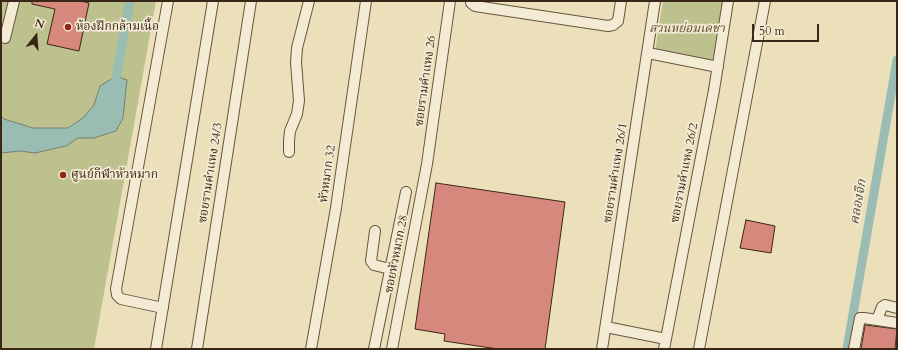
<!DOCTYPE html>
<html>
<head>
<meta charset="utf-8">
<style>
	body { margin:0 }
	#map { position:relative; width:898px; height:350px; overflow:hidden; background:#ece0bb; font-family:Cardo,serif }
	canvas { display:block }
	.frame { position:absolute; inset:0; border:2px solid #392717; pointer-events:none }
	.north { position:absolute; left:16px; top:16px; width:40px; height:40px; -webkit-text-stroke:3px #f3ebd3; paint-order:stroke; rotate:17deg; font-size:11px; font-weight:700; line-height:16px; text-align:center; color:#392717 }
	.north::after { content:''; display:block; margin:auto; width:14px; height:18px; background:#392717; clip-path:polygon(50% 0,100% 100%,50% 72%,0 100%) }
	.scale { position:absolute; left:752px; top:24px; width:67px; height:18px; box-sizing:border-box; border:2px solid #392717; border-top:0; padding-left:5px; font-size:12px; line-height:14px; white-space:nowrap; color:#392717; -webkit-text-stroke:3px #f3ebd3; paint-order:stroke }
</style>
</head>
<body>
<div id="map">
<canvas width="898" height="350"></canvas>
<div class="frame"></div>
<div class="north">N</div>
<div class="scale">50 m</div>
</div>
<script>
const context = document.querySelector('canvas').getContext('2d');
context.lineJoin = 'round';
function paint(path, color) { context.fillStyle = color; context.fill(path, 'evenodd'); }
const poly = rows => new Path2D(rows.map(r => 'M' + r).join(''));
function stroke(path, color, width, dash) { context.strokeStyle = color; context.lineWidth = width; context.lineCap = dash ? 'butt' : 'round'; context.setLineDash(dash || []); context.stroke(path); }
function label(font, color, halo, rows, align = 'center') {
  context.font = font + ' Cardo,"Noto Serif Thai",serif'; context.lineWidth = 3.5; context.setLineDash([]); context.textBaseline = 'middle'; context.strokeStyle = halo; context.fillStyle = color; for (const [text, x, y, turn = 0] of rows) {
    context.save(); context.translate(x, y); context.rotate((+turn || 0) * Math.PI / 180); context.textAlign = isNaN(turn) ? turn : align; if (halo) context.strokeText(text, 0, 0); context.fillText(text, 0, 0); context.restore();
  }
}
const green = poly([
	[1,1,156,1,94,349,1,349],
	[663,1,723,1,713,60,655,51]
]);
const water = poly([
	[116,76,127,80,123,118,116,131,94,138,78,138,66,146,35,153,20,151,1,153,1,116,4,119,33,128,68,128,83,118,94,105,100,86,116,76]
]);
const canal = poly([
	[114,88,130,1],
	[847,349,897,60]
]);
const building = poly([
	[32,1,81,1,89,3,79,51,47,44,55,9,32,4,32,1],
	[436,183,565,202,545,349,498,349,444,341,445,334,415,329,436,183],
	[746,220,775,226,771,253,740,248,746,220],
	[865,325,897,329,895,349,861,349,865,325]
]);
const minor = poly([
	[471,1,471,3,475,6,608,26,613,25,618,21,621,1],
	[5,38,14,1],
	[648,53,718,67],
	[289,152,289,141,290,131,297,114,299,101,296,62,297,48,309,1],
	[375,231,371,261,374,265,390,269],
	[163,308,121,299,117,295,116,289,168,1],
	[877,320,882,307,885,305,897,308],
	[606,327,666,339],
	[156,349,213,1],
	[197,349,251,1],
	[311,349,336,208,366,1],
	[374,349,406,192],
	[392,349,427,164,450,1],
	[602,349,655,1],
	[664,349,714,90,728,1],
	[699,349,765,1],
	[854,349,860,318,864,318,897,323]
]);
const markers = [
	[68,27,4,"#8f2418"],
	[63,175,4,"#8f2418"]
];
const poiNames = [
	["ห้องฝึกกล้ามเนื้อ",76,27],
	["ศูนย์กีฬาหัวหมาก",71,175]
];
const parkNames = [
	["สวนหย่อมเดชา",687,29]
];
const streetNames = [
	["ซอยรามคำแหง 26",426,81,-82],
	["ซอยรามคำแหง 24/3",211,173,-81],
	["ซอยรามคำแหง 26/1",616,173,-81],
	["ซอยรามคำแหง 26/2",685,173,-79],
	["หัวหมาก 32",328,174,-82],
	["ซอยหัวหมาก 28",397,254,-79]
];
const waterNames = [
	["คลองจิก",859,202,-80]
];
paint(green, '#bcc18d');
paint(water, '#99bdb2');
stroke(water, '#738174', 1);
stroke(canal, '#99bdb2', 9);
paint(building, '#d6887d');
stroke(building, '#392717', 1);
stroke(minor, '#665540', 12);
stroke(minor, '#f3ebd3', 10);
for (const [x, y, r, color] of markers) { const dot = new Path2D(); dot.arc(x, y, r, 0, 2 * Math.PI); context.fillStyle = color; context.fill(dot); stroke(dot, '#f3ebd3', 1.5); }
label('12px', '#392717', '#f3ebd3', poiNames, 'left');
label('italic 12px', '#5a4e34', '#f3ebd3', parkNames);
label('12px', '#392717', '#f3ebd3', streetNames);
label('italic 13px', '#514c3e', '#f3ebd3', waterNames);
</script>
</body>
</html>
